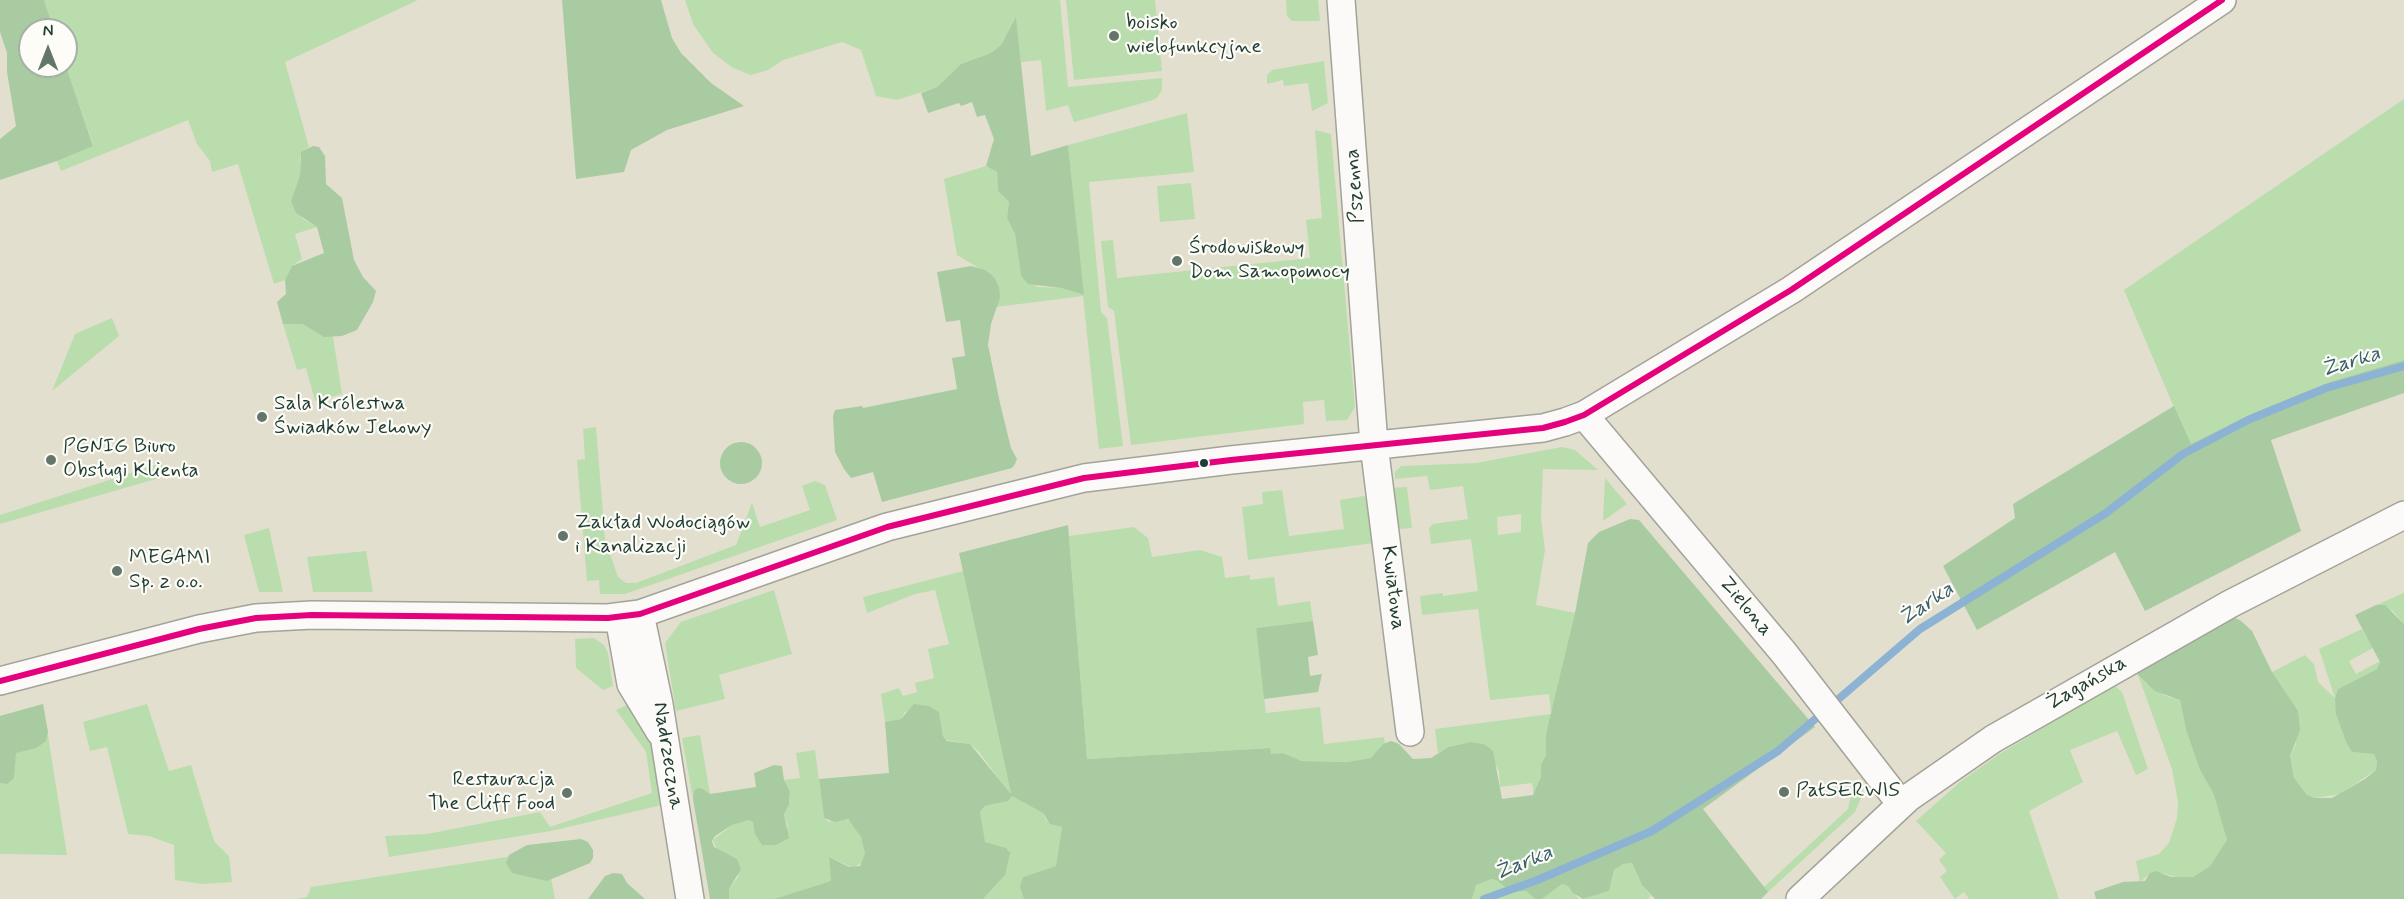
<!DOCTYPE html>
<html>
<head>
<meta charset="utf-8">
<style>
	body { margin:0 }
	#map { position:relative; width:2404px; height:899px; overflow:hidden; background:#e3dfce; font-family:Mynerve,sans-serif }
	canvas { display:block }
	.north { position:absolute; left:18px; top:18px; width:60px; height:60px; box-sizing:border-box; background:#fdfcf7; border:2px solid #a4b0a9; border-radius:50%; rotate:0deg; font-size:16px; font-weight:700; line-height:24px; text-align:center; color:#1f3d34 }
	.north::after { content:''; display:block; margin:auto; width:21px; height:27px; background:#64766a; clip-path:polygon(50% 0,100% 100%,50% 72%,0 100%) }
</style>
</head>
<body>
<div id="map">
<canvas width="2404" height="899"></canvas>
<div class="north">N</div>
</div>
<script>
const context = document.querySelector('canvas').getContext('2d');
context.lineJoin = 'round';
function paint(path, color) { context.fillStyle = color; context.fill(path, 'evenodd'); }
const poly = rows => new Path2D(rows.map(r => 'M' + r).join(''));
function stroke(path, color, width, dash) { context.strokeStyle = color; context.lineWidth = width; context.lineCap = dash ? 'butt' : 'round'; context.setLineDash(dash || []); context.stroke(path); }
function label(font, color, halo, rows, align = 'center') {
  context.font = font + ' Mynerve,sans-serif'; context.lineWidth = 4.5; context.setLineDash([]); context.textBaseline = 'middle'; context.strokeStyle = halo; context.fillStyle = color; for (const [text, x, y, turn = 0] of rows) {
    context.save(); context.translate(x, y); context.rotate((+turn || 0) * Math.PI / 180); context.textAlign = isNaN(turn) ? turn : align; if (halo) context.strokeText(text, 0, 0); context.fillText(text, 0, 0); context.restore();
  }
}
const green = poly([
	[44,0,418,0,285,62,309,147,302,152,300,157,300,175,291,201,303,219,317,227,295,234,302,259,292,266,285,280,274,284,238,164,212,172,210,161,197,144,188,120,61,171,57,161,93,145,66,66,66,30,54,30],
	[685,0,1060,0,1068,87,1162,78,1162,90,1157,98,1150,101,1074,122,1068,105,1046,111,1041,60,1021,62,1016,18,1001,45,991,53,961,64,937,87,897,100,876,96,861,50,842,42,783,60,768,70,751,75,733,68,713,53,693,24],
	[1066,0,1155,0,1162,71,1074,80],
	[1286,0,1318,0,1320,21,1292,21,1287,16],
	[1324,61,1328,103,1312,111,1308,83,1284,86,1283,80,1267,84,1267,75,1272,70],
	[2404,99,2404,360,2330,382,2258,411,2190,445,2124,290],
	[1187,113,1194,172,1089,182,1101,312,1107,318,1123,446,1099,449,1083,296,996,307,1000,298,994,277,957,255,944,179,986,166,997,172,998,191,1009,202,1007,218,1015,234,1021,277,1038,287,1061,288,1083,295,1068,145],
	[1315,130,1331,134,1355,407,1347,420,1326,421,1324,400,1303,402,1304,424,1131,445,1114,311,1108,307,1101,241,1113,240,1117,278,1310,258,1306,220,1322,218],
	[1191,183,1195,219,1160,222,1157,186],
	[329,311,342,394,315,401,306,368,297,370,283,324],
	[112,318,119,336,52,391,75,334],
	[596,427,605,539,618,577,626,583,636,583,736,545,752,503,760,527,810,510,802,486,815,481,825,485,837,520,625,594,600,594,599,580,587,581,577,460,585,459,583,429],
	[1562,447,1575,450,1598,470,1543,469,1541,518,1545,550,1536,605,1575,613,1552,714,1546,734,1546,755,1542,765,1541,777,1534,795,1532,783,1500,787,1499,771,1484,744,1471,742,1448,747,1438,753,1435,729,1551,714,1549,694,1490,700,1478,609,1422,615,1420,596,1443,593,1443,596,1478,591,1471,539,1431,544,1429,528,1433,524,1468,519,1463,486,1430,490,1427,476,1395,479,1395,472,1401,466,1476,463],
	[1521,514,1521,532,1498,535,1497,517],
	[162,463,166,476,0,524,0,515],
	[1605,478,1627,504,1603,521],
	[1407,487,1412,528,1400,529,1393,526,1389,488],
	[1282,490,1289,536,1344,529,1340,500,1364,496,1369,501,1374,543,1248,560,1242,507,1263,504,1262,492],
	[1134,527,1148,538,1152,557,1200,550,1222,557,1225,578,1250,575,1250,580,1274,577,1278,606,1310,601,1313,621,1256,628,1266,713,1320,707,1324,744,1384,737,1385,743,1379,750,1371,758,1347,762,1303,761,1277,753,1271,755,1269,748,1087,759,1069,536],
	[269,528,283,592,259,592,244,535],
	[366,551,373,592,313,592,307,557],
	[963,571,1011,795,1043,813,1046,820,1062,827,1056,866,1023,877,1024,899,983,899,1005,875,1001,846,987,844,983,839,980,812,985,806,1007,801,1008,791,979,752,970,744,947,740,943,736,939,712,929,706,905,712,901,719,885,722,881,694,899,688,903,696,917,692,915,683,934,678,928,649,949,644,935,590,915,594,867,613,863,597],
	[774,590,792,654,719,675,725,699,676,711,665,643,681,622],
	[2404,593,2404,624,2393,611,2376,605],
	[2362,629,2373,648,2349,661,2356,674,2380,661,2377,669,2338,689,2347,744,2352,752,2374,754,2377,761,2376,770,2340,794,2315,798,2307,795,2294,778,2290,756,2296,744,2272,672,2305,655,2314,664,2318,682,2335,698,2319,649],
	[594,638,604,645,608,653,613,686,603,690,576,668,575,639],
	[2138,675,2146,683,2166,696,2180,700,2186,730,2200,770,2214,795,2224,826,2227,840,2220,853,2210,866,2193,877,2182,879,2162,873,2147,876,2140,882,2136,861,2159,854,2169,843,2177,818,2178,802,2172,769],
	[2114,685,2122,692,2148,769,2136,775,2117,731,2070,750,2083,782,2029,811,2059,899,1969,899,1964,892,1955,899,1940,877,1947,871,1939,860,1946,853,1916,821,1960,782,1998,755],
	[631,703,654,744,662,805,551,831,389,857,385,836,427,834,540,812,550,827,652,793,646,752,616,710],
	[43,704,67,855,0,854,0,716],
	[147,704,169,771,191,765,214,841,229,856,232,882,202,884,175,880,174,845,149,836,128,834,107,747,90,751,83,722],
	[700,735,710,794,703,789,694,791,693,799,682,738],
	[815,750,824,818,829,822,843,818,852,822,864,842,865,853,861,863,853,868,829,857,832,881,774,899,729,899,729,889,738,877,737,859,717,850,713,840,732,825,748,819,753,822,757,838,788,827,784,814,789,805,790,791,784,780,800,778,796,753],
	[1854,783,1861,798,1855,812,1768,892,1764,887,1848,809],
	[546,851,555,899,295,899,307,897,311,887],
	[1632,863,1642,885,1651,896,1648,899,1583,899,1609,891,1614,870,1623,864],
	[1492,879,1526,891,1535,899,1472,899,1476,885],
	[1562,884,1568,886,1579,899,1542,899]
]);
const forest = poly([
	[0,0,44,0,54,30,30,30,30,66,66,66,93,146,57,161,0,180,0,139,16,126,7,72,7,53,0,32],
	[562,0,661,0,672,38,681,53,711,83,744,106,667,130,631,150,624,172,576,179],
	[1016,17,1031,156,1068,145,1084,295,1061,288,1028,284,1021,276,1015,234,1007,218,1009,202,998,191,997,172,986,166,994,139,985,115,977,117,972,102,961,106,959,103,928,113,921,93,937,87,961,64,991,53,1001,45],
	[313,146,319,147,325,156,326,184,342,198,354,260,363,277,376,291,373,302,357,330,342,336,324,337,303,324,283,324,277,302,286,294,285,280,292,266,324,253,317,227,296,213,291,201,300,175,301,152],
	[971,266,985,270,994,277,999,287,1000,298,991,324,988,345,1000,403,1011,448,1017,459,1015,464,1012,468,882,502,873,472,851,478,844,469,835,452,833,416,835,410,862,406,863,408,957,389,952,358,965,356,960,320,946,322,937,272],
	[2404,360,2404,393,2271,440,2301,531,2145,611,2115,552,1977,630,1943,566,2015,518,2013,504,2174,406,2191,444,2258,411,2330,382],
	'720 463a21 21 0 1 1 42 0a21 21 0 1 1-42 0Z',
	[1630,519,1639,520,1815,727,1703,809,1768,892,1761,899,1655,899,1642,885,1632,863,1623,864,1614,870,1609,891,1583,899,1573,893,1568,886,1562,884,1542,899,1535,899,1526,891,1511,892,1498,881,1492,879,1476,885,1472,899,1024,899,1020,887,1023,877,1056,866,1062,827,1050,824,1043,813,1012,796,1008,801,985,806,980,812,985,842,1006,848,1010,853,1005,875,983,899,774,899,831,881,829,857,849,867,860,866,865,853,861,837,848,819,835,822,824,818,819,779,889,773,885,722,901,719,914,704,929,706,939,712,943,736,947,741,970,744,1011,794,959,553,1068,525,1087,759,1270,748,1271,754,1282,753,1302,761,1347,762,1371,758,1383,744,1391,741,1399,744,1413,759,1431,758,1448,747,1471,742,1484,744,1493,751,1502,799,1533,795,1541,777,1541,765,1546,755,1546,734,1575,613,1588,543,1599,532],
	[2376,605,2385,605,2404,624,2404,899,2096,899,2094,892,2123,882,2145,881,2150,873,2156,871,2171,877,2193,877,2210,866,2227,840,2214,795,2200,770,2186,730,2180,700,2155,691,2138,675,2133,665,2232,617,2240,620,2252,631,2272,672,2298,711,2300,730,2290,756,2294,778,2307,795,2315,798,2332,798,2365,779,2376,770,2377,761,2374,754,2352,752,2347,744,2336,714,2335,699,2338,689,2377,669,2380,662,2355,615],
	[1313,621,1318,655,1308,657,1310,676,1322,674,1318,692,1264,699,1256,628],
	[43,704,48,732,46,741,36,748,16,753,14,778,7,784,0,783,0,716],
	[774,765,782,766,784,780,790,791,789,805,784,814,789,838,776,845,762,845,755,834,753,822,748,820,732,825,715,836,712,841,714,847,737,859,741,869,729,889,729,899,710,899,693,799,694,791,698,788,703,789,710,794,756,787,754,773],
	[581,839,588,842,593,850,593,858,590,863,547,881,512,873,506,863,509,855,527,845],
	[613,873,622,874,627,883,645,899,588,899,605,876]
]);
const stream = poly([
	[1484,899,1535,881,1652,831,1778,751,1920,629,2106,513,2183,454,2248,420,2326,388,2404,366]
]);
const minor = poly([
	[1341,0,1374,445,1410,732],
	[1584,415,1784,653,1901,804],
	[640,614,659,704,690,899],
	[619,617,631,684,660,732],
	[0,681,199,629,256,618,312,615,608,618,640,614,887,527,1084,478,1231,460,1543,428,1565,422,1584,415,1791,290,2222,0],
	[1800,899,1908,798,1993,739,2230,604,2404,515]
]);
const bus1 = poly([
	[0,681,199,629,256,618,312,615,608,618,640,614,887,527,1084,478,1231,460,1543,428,1565,422,1584,415,1791,290,2222,0]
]);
const markers = [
	[1114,36,6,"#64766a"],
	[1177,261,6,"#64766a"],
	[262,417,6,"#64766a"],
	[51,460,6,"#64766a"],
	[1204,463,5,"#1f3d34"],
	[563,536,6,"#64766a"],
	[117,571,6,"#64766a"],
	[1784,792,6,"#64766a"],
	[567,793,6,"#64766a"]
];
const poiNames = [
	["boisko",1126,24],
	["wielofunkcyjne",1126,48],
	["Środowiskowy",1189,249],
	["Dom Samopomocy",1189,273],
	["Sala Królestwa",274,405],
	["Świadków Jehowy",274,429],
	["PGNIG Biuro",63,448],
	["Obsługi Klienta",63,472],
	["Zakład Wodociągów",575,524],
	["i Kanalizacji",575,548],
	["MEGAMI",129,559],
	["Sp. z o.o.",129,583],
	["Restauracja",555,781,"right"],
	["The Cliff Food",555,805,"right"],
	["PatSERWIS",1796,792]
];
const streetNames = [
	["Pszenna",1356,186,-94],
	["Kwiatowa",1392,588,83],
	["Zielona",1745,607,50],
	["Żagańska",2087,684,-30],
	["Nadrzeczna",667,756,81]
];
const waterNames = [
	["Żarka",2351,363,-17],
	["Żarka",1927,605,-34],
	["Żarka",1524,864,-22]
];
paint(green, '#baddad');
paint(forest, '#a9cba1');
stroke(stream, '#8cb3d4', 8);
stroke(minor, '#a2a399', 30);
stroke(minor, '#fbfaf8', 27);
stroke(bus1, '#e5007d', 6);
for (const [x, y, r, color] of markers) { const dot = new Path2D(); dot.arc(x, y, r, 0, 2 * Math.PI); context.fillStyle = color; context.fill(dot); stroke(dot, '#fdfcf7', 2); }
label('21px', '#1f3d34', '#fdfcf7', poiNames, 'left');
label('21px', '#1f3d34', '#fdfcf7', streetNames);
label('italic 22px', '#38606d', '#fdfcf7', waterNames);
</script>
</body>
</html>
